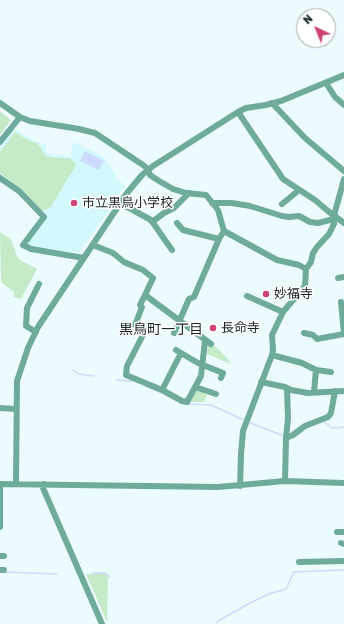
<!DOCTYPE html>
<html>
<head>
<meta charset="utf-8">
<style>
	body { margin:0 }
	#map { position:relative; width:344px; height:624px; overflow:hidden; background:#ecfbfd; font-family:Rubik,sans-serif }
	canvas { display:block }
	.north { position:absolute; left:296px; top:8px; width:40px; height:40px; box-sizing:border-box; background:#fff; border:1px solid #a3a8a9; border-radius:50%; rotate:317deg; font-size:11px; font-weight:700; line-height:16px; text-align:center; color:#182628 }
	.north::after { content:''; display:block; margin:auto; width:14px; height:18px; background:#ce4276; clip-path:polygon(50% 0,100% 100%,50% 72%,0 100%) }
</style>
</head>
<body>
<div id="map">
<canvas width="344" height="624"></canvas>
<div class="north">N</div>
</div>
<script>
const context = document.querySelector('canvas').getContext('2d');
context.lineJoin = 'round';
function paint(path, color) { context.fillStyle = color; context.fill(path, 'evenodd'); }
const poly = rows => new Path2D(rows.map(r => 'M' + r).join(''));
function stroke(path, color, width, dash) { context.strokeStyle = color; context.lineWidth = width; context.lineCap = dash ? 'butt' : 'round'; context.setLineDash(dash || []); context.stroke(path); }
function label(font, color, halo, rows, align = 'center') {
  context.font = font + ' Rubik,"Noto Sans JP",sans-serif'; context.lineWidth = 3; context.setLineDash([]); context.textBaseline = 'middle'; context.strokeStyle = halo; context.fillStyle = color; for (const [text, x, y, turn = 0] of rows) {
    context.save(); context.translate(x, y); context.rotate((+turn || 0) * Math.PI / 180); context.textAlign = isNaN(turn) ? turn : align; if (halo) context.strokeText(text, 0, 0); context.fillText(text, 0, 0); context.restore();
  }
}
const built = poly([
	[14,129,37,142,46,145,47,153,56,155,71,156,73,142,104,157,116,174,116,178,125,186,79,253,33,247,28,245,28,242,46,217,22,190,0,175,0,146]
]);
const green = poly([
	[0,111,11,120,0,135],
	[15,132,26,139,38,144,46,156,57,158,70,158,76,165,50,208,42,211,22,190,0,173,0,152],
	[0,232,11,239,17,256,20,260,37,269,21,299,14,297,14,292,1,282],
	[213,344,227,358,231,364,207,354,208,346],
	[198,390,206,393,207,395,204,402,190,402,196,391],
	[106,573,108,576,107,622,86,574]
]);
const water = poly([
	[85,151,104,161,99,170,80,161]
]);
const stream = poly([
	[73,370,78,374,94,376],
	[116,380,133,381],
	[145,386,162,393],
	[187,404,211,405,244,420],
	[323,421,332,428,344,427],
	[248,422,284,436],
	[5,572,57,574],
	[93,573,105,573,110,577],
	[216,624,218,621,250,603,269,594,286,589,294,572,344,570]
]);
const minor = poly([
	[326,83,335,97,344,105],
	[0,103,20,117,30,121,79,129,95,133,143,165,148,169,150,175,159,181,173,189,186,193,206,195,218,210,224,231,277,260,299,265,306,269,305,286,283,312,272,335,273,350,272,355,243,431,241,454,240,486],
	[272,103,305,138,344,171],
	[238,112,283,179,315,200,328,211,344,223],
	[0,142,20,117],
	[0,178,19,191,44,217,23,245,31,249,84,258],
	[120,203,151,220,172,250],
	[212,203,232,203,250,206,282,216,289,217,299,216,310,222,318,223,334,219,336,217],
	[282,204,299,190],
	[152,222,164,213,174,208,189,193],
	[177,223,183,230,219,239],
	[93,245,113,253,124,262,143,270,153,278,145,295,211,344],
	[306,269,311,262,313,253,317,247,329,234,334,224,335,212,344,179],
	[338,278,344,277],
	[145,295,140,305,142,307,135,325,145,331,127,366,126,375,162,390,182,401,187,402,201,376,205,341],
	[247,296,283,312],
	[341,302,344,333],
	[36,332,26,326,27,308,39,284],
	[174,333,189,299,194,297,219,239,224,231],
	[304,333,313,335,317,339,344,334],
	[176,350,198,363,223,373,221,378],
	[272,355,302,363,316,370],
	[261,382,285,387,291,390,308,393,344,391],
	[195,387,216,394],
	[162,390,181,353],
	[314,392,316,370,331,372],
	[0,408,16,409],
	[286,438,288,418,287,388],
	[285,481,286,438,293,435,305,426,328,417,331,413,335,391],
	[0,484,218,487,285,481,344,483],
	[16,484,17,381,28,348,38,327,127,193,142,175,153,166,238,112,246,108,266,105,281,101,344,75],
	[44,484,43,488,102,624],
	[0,527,0,484],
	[337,532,344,532],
	[341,543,344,544],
	[0,556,4,556],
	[299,562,344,561],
	[0,570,4,570]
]);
const markers = [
	[74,203,4,"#ce4276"],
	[266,294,4,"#ce4276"],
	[213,328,4,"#ce4276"]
];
const poiNames = [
	["市立黒鳥小学校",82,203],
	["妙福寺",274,294],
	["長命寺",221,328]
];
const neighbourhoodNames = [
	["黒鳥町一丁目",161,330]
];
paint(built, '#d3f8fe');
paint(green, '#c5eac7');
paint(water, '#cddafe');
stroke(stream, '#cddafe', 1.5);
stroke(minor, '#6fab9d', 6);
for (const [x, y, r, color] of markers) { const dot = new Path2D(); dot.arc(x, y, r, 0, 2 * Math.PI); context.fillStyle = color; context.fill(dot); stroke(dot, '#fff', 1.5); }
label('13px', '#182628', '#fff', poiNames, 'left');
label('14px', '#182628', '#fff', neighbourhoodNames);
</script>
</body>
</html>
